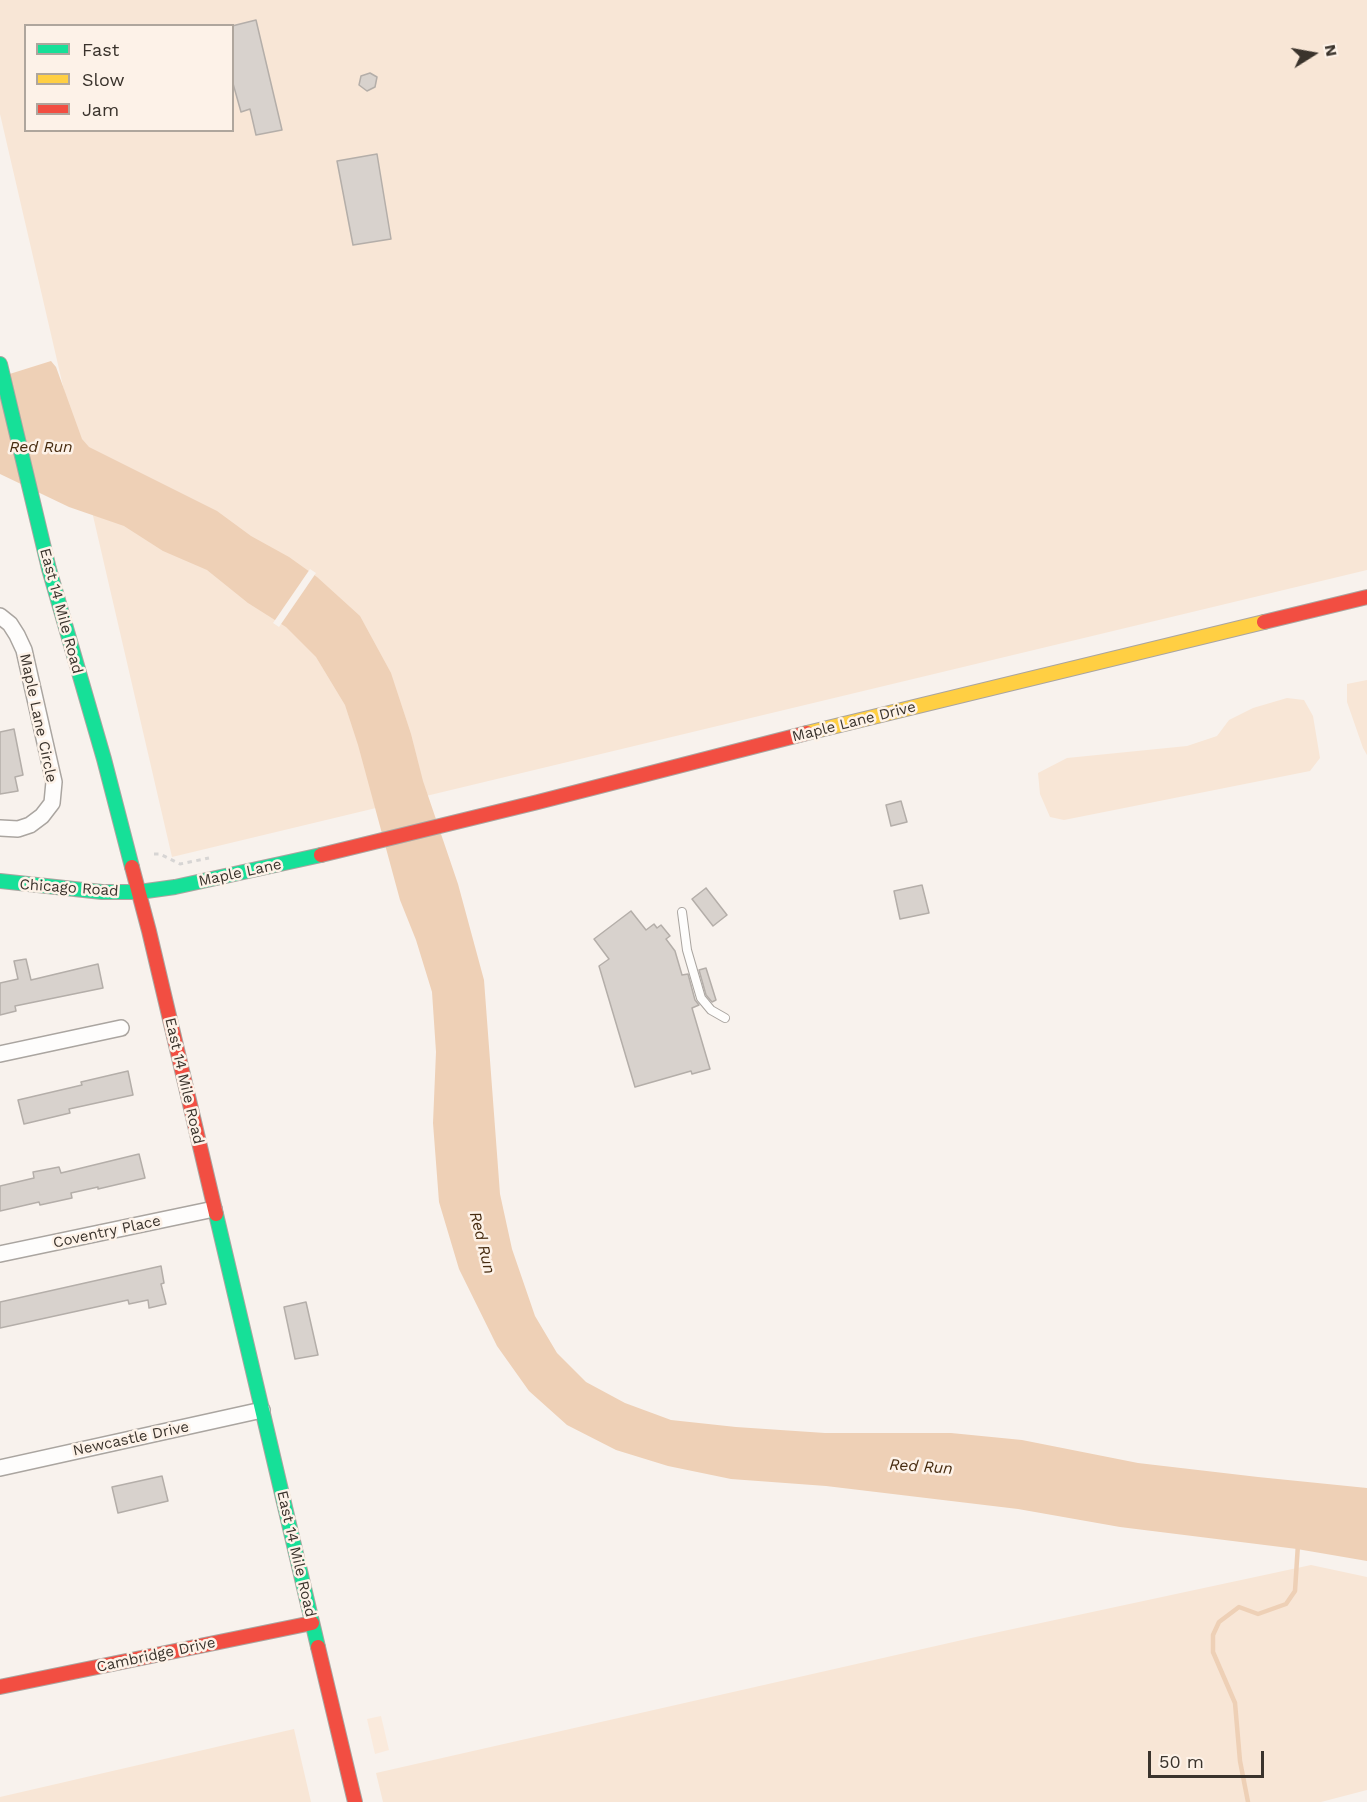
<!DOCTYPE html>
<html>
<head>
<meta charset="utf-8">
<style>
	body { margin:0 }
	#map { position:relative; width:1367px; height:1802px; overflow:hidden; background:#f8f2ed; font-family:"Work Sans",sans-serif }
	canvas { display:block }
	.legend { position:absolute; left:24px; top:24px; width:210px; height:108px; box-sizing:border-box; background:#fdf2e8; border:2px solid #afa69d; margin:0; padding:8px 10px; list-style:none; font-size:18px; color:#3a332c }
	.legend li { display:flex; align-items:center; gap:12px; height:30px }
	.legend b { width:30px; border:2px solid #afa69d }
	.north { position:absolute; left:1283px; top:24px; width:60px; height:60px; -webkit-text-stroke:4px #fdf2e8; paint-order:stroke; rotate:79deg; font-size:16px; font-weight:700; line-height:24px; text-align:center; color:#3a332c }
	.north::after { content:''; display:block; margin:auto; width:21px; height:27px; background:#3a332c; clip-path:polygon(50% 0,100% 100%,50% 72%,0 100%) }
	.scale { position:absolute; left:1148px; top:1751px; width:116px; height:27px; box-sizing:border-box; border:3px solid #3a332c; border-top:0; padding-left:8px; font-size:18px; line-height:21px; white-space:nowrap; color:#3a332c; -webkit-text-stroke:4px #fdf2e8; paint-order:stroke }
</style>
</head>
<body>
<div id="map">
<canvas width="1367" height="1802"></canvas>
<ul class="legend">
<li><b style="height:8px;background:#16e098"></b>Fast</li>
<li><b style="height:8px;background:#ffcf43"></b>Slow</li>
<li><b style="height:8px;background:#f24e42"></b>Jam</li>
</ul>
<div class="north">N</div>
<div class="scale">50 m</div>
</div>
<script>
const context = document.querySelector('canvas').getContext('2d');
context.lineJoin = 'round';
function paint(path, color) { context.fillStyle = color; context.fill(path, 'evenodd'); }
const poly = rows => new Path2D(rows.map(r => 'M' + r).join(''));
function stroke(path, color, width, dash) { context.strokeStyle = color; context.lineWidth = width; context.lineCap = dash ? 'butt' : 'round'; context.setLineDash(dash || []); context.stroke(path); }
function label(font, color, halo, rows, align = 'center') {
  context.font = font + ' "Work Sans",sans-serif'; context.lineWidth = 5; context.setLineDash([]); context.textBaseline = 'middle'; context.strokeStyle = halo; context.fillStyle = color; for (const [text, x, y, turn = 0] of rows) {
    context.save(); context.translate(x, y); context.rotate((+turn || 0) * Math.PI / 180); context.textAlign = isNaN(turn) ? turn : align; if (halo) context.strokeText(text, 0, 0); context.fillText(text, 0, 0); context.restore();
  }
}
const built = poly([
	[381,1716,389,1750,375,1754,367,1719]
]);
const green = poly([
	[0,0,1367,0,1367,570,172,857,0,114],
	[26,26,232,26,232,130,26,130],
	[1367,680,1367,755,1363,748,1347,702,1347,684],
	[1287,698,1304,700,1313,716,1320,758,1310,771,1064,820,1050,817,1040,794,1038,773,1067,758,1187,746,1217,736,1229,720,1253,708],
	[1311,1565,1367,1577,1367,1790,1321,1802,383,1802,376,1773,971,1638],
	[294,1729,311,1802,0,1802,0,1797]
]);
const water = poly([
	[51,361,56,367,82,439,89,447,217,511,251,536,289,557,317,577,360,616,391,673,411,734,423,781,458,884,484,980,500,1194,512,1249,535,1316,557,1353,586,1382,625,1403,671,1420,736,1427,825,1433,951,1433,1022,1440,1138,1463,1258,1477,1367,1488,1367,1561,1297,1549,1120,1527,1018,1509,826,1486,731,1479,668,1466,616,1450,567,1425,529,1391,497,1346,459,1269,439,1202,433,1123,436,1052,432,992,416,940,400,900,358,745,345,705,316,657,286,627,248,603,207,570,163,551,124,526,69,507,0,474,0,377]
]);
const pier = poly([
	[310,569,316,573,279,627,273,623]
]);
const stream = poly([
	[1248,1802,1240,1761,1235,1703,1213,1652,1213,1635,1219,1622,1239,1607,1258,1614,1286,1604,1295,1591,1298,1544]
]);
const building = poly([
	[256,20,282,130,256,135,250,109,241,112,232,80,232,26,256,20],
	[370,73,377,77,375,87,367,91,359,85,361,76,370,73],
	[377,154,391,239,353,245,337,161,377,154],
	[14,729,23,775,15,777,18,791,0,794,0,732,14,729],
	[901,801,907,822,891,826,886,805,901,801],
	[922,885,929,913,900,919,894,891,922,885],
	[706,888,727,915,713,926,692,899,706,888],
	[631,911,646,930,654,924,657,928,661,925,670,936,666,939,675,951,682,975,688,974,695,1000,699,1005,692,1008,710,1069,692,1074,691,1071,635,1087,599,966,609,959,594,939,631,911],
	[26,959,31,980,98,964,103,988,15,1006,16,1011,0,1015,0,983,18,979,14,961,26,959],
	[706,968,716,1000,712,1002,706,995,699,970,706,968],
	[128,1071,133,1095,69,1109,70,1113,24,1124,18,1100,82,1085,81,1082,128,1071],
	[139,1154,145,1178,98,1189,98,1187,71,1193,72,1198,40,1205,39,1202,0,1211,0,1186,34,1178,33,1172,59,1167,61,1173,139,1154],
	[161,1266,164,1283,161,1284,166,1304,149,1308,148,1300,129,1304,128,1300,0,1328,0,1302,161,1266],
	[306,1302,318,1355,295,1359,284,1307,306,1302],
	[162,1476,168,1501,118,1513,112,1487,162,1476]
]);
const path = poly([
	[154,854,160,854,180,864,209,858]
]);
const lane = poly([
	[682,912,687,950,701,998,711,1010,725,1018]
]);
const street = poly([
	[0,616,10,624,17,635,24,650,54,782,52,803,42,816,30,825,18,829,0,828],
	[0,1054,121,1028],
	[0,1254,214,1209],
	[0,1468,262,1410]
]);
const fast = poly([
	[0,364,49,569,104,759,132,867],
	[0,881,102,892,139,892,175,887,321,855],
	[216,1214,318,1647]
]);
const slow = poly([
	[807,733,1264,622]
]);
const jam = poly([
	[1264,622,1367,597],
	[321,855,538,802,807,733],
	[132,867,149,931,216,1214],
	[318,1647,355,1802],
	[0,1687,312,1623]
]);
const streetNames = [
	["East 14 Mile Road",61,611,75],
	["Maple Lane Circle",38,718,78],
	["Maple Lane Drive",854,722,-14],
	["Maple Lane",240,873,-12],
	["Chicago Road",69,888,4],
	["East 14 Mile Road",184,1081,77],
	["Coventry Place",107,1232,-12],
	["Newcastle Drive",131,1439,-12],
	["East 14 Mile Road",296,1554,77],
	["Cambridge Drive",156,1655,-12]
];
const waterNames = [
	["Red Run",41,447],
	["Red Run",482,1243,76],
	["Red Run",921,1467,4]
];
paint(built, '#faeadc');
paint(green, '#f8e6d6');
paint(water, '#eed0b6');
paint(pier, '#f8f2ed');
stroke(stream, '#eed0b6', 4.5);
paint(building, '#d8d2cd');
stroke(building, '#b4aea9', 1.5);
stroke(lane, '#aaa5a0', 10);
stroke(street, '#aaa5a0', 18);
stroke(fast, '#aaa5a0', 16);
stroke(slow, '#aaa5a0', 16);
stroke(jam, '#aaa5a0', 16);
stroke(path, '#d7d5d4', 3, [4.5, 4.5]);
stroke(lane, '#fefdfc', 8);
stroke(street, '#fefdfc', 15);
stroke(fast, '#16e098', 14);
stroke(slow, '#ffcf43', 14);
stroke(jam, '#f24e42', 14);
label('15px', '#3a332c', '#fdf2e8', streetNames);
label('italic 16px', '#462b0f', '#fdf2e8', waterNames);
</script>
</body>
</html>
